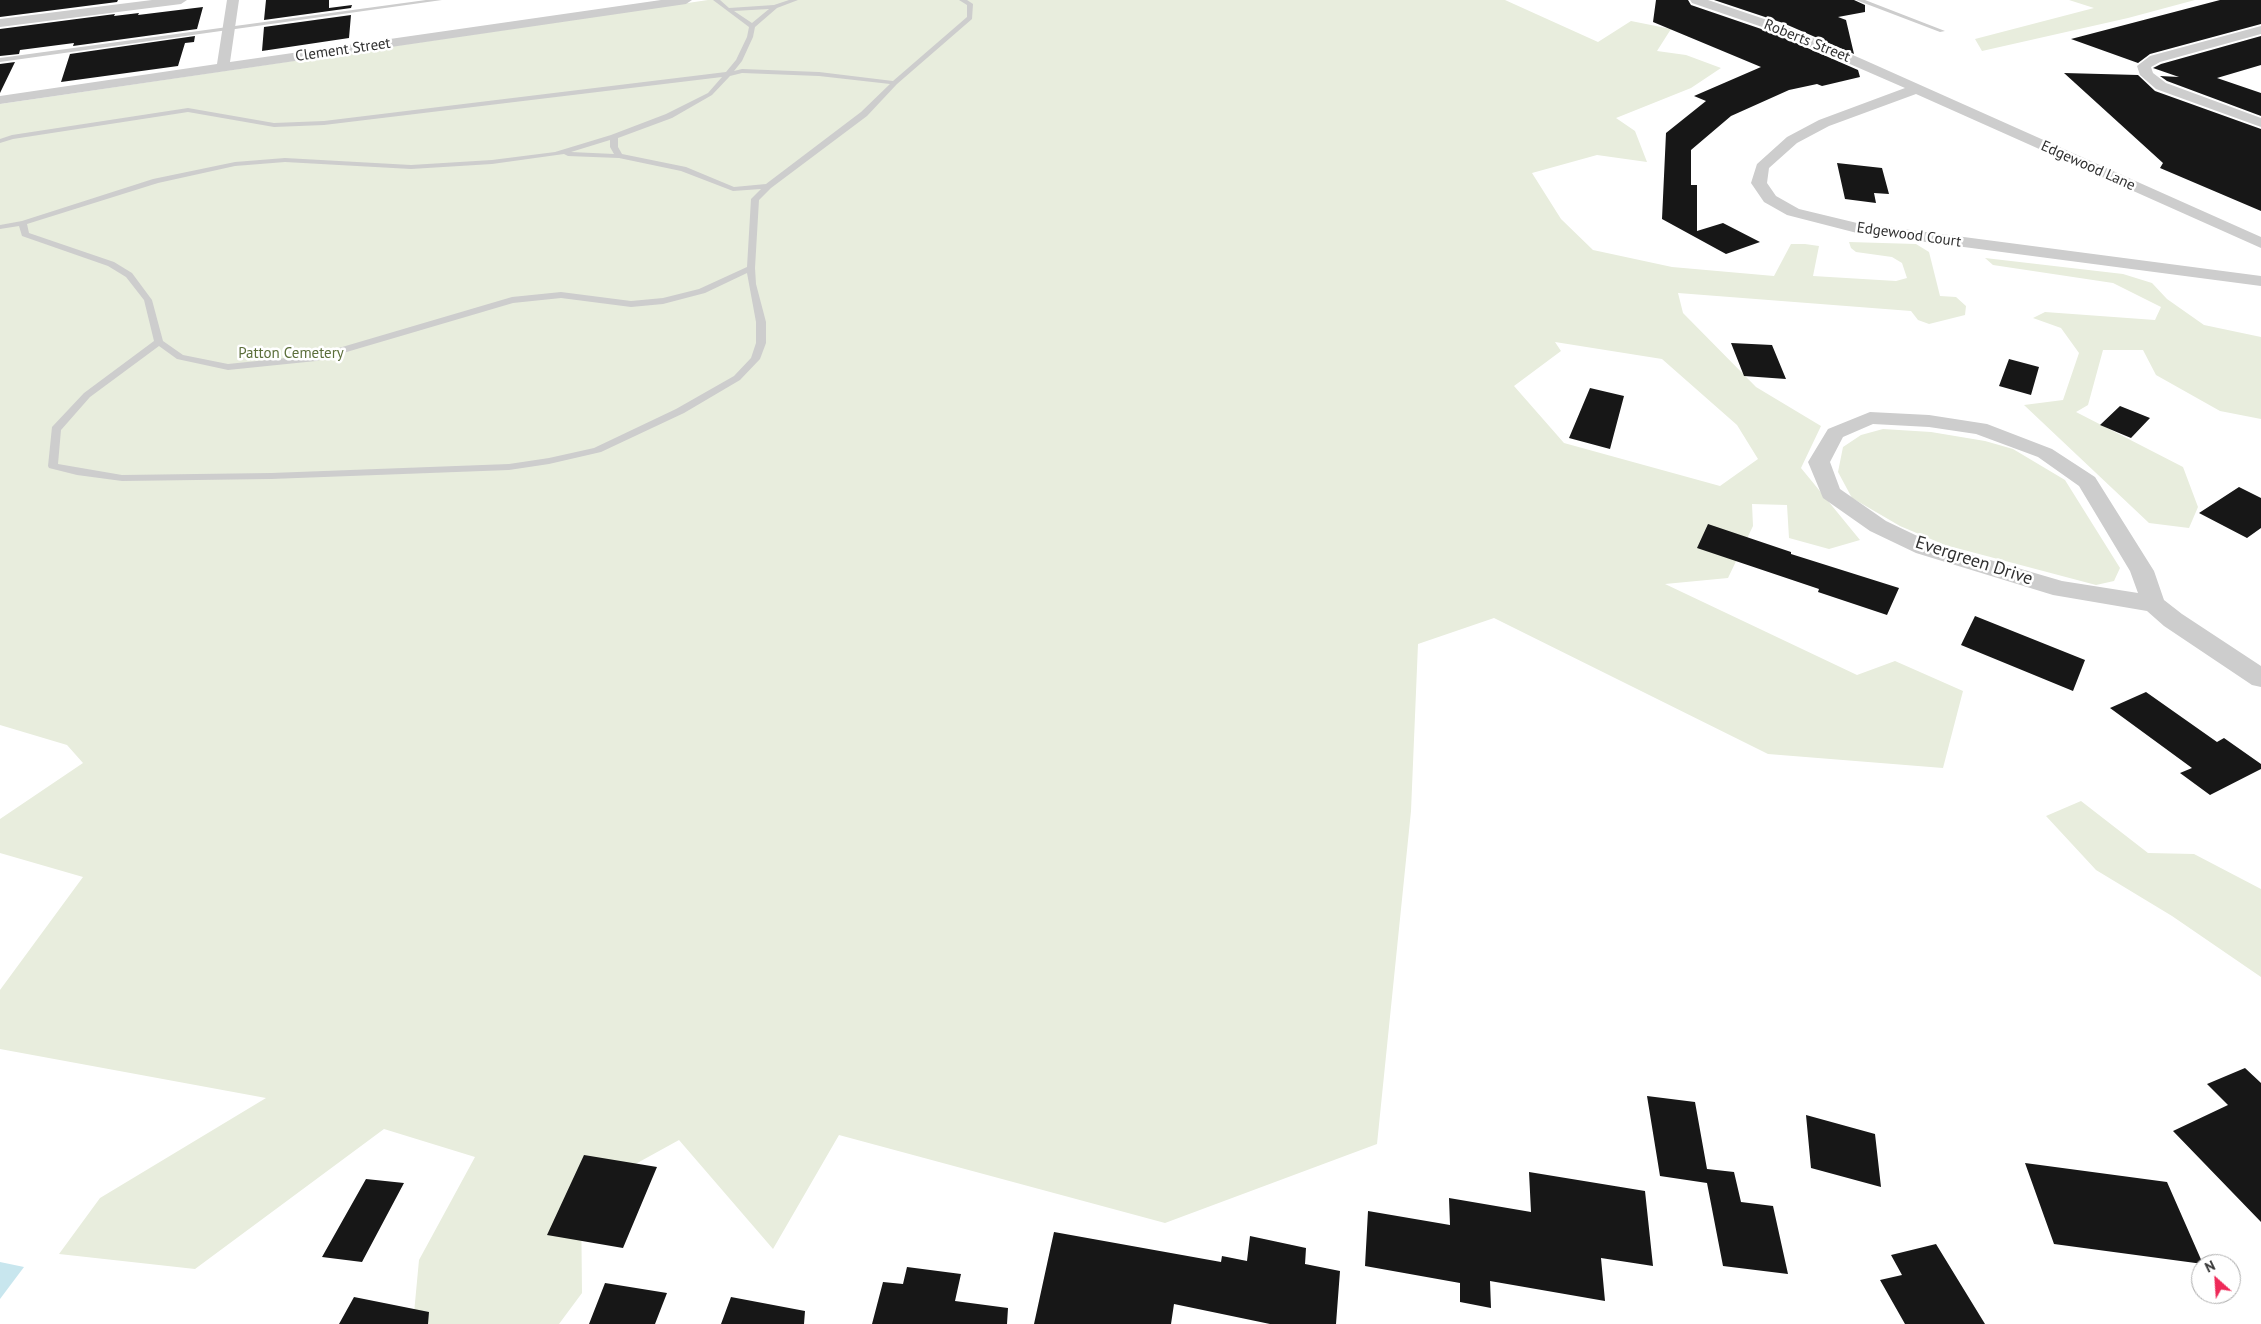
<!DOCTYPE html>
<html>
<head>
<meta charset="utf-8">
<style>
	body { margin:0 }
	#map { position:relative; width:2261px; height:1324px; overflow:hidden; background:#fff; font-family:"PT Sans",sans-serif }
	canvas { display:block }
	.north { position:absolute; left:2191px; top:1254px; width:50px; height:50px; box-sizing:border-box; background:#fff; border:1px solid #acacac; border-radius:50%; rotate:334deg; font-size:14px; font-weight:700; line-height:20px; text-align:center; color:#303030 }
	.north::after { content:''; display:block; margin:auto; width:18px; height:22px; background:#ee2a59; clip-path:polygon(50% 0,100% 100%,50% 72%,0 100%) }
</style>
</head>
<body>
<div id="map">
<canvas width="2261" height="1324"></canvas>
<div class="north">N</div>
</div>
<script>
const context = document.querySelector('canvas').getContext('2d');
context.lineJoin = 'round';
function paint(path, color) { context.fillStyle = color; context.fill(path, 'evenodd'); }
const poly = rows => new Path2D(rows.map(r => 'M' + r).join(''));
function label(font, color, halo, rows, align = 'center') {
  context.font = font + ' "PT Sans",sans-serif'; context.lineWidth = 5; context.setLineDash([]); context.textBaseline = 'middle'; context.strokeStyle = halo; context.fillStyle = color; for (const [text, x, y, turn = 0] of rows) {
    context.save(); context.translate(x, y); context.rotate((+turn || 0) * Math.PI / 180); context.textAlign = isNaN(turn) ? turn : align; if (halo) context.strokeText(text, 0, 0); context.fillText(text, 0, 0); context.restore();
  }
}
const green = poly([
	[708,0,1505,0,1598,42,1631,21,1671,29,1657,51,1686,55,1721,68,1691,88,1616,118,1635,131,1647,162,1597,155,1532,173,1561,219,1593,250,1672,267,1774,276,1791,244,1805,244,1819,246,1813,276,1896,281,1907,278,1902,263,1892,257,1856,252,1851,248,1849,242,1916,244,1929,252,1940,296,1956,297,1966,306,1965,315,1929,324,1918,320,1911,311,1678,293,1683,313,1756,387,1821,426,1801,468,1860,540,1829,549,1789,538,1787,505,1752,504,1753,526,1728,578,1665,584,1857,675,1895,661,1963,691,1943,768,1768,754,1494,618,1418,644,1411,811,1377,1144,1165,1223,839,1135,773,1249,679,1140,581,1194,582,1293,559,1324,413,1324,419,1260,475,1157,384,1129,195,1269,59,1254,100,1198,266,1098,0,1049,0,990,83,877,0,853,0,819,83,763,67,745,0,725,0,104],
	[1555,342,1662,359,1737,425,1758,459,1720,486,1564,443,1514,386,1561,351],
	[2069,0,2195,0,2128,18,1982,51,1975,39,2094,8],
	[1985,258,2123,274,2152,283,2167,299,2204,325,2261,337,2261,419,2220,411,2156,375,2143,350,2103,350,2088,405,2076,412,2183,467,2198,507,2189,528,2149,523,2024,405,2063,400,2079,353,2061,328,2033,318,2045,312,2155,320,2161,307,2113,283,1993,265],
	[1883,429,1931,432,1985,441,2013,449,2065,480,2120,568,2114,581,2096,585,1945,545,1900,526,1852,498,1838,472,1843,447,1861,435],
	[2081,801,2148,853,2194,854,2261,889,2261,977,2172,916,2096,870,2046,816]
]);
const water = poly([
	[0,1262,24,1267,0,1299]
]);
const building = poly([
	[0,0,118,0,117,2,0,17],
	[266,0,329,0,329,8,352,5,351,8,264,20],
	[1656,0,1688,0,1691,5,1773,33,1858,70,1860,77,1822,86,1817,84,1789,90,1731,116,1691,150,1691,185,1697,185,1697,231,1723,223,1760,242,1726,254,1662,219,1666,133,1706,101,1694,96,1761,67,1653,22],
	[1714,0,1854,0,1865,5,1865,12,1838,17,1846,20,1854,54,1783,23],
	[2220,0,2261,0,2261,24,2150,54,2138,63,2071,39],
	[203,7,197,29,73,46,74,43,20,50,19,54,0,56,0,29,115,14,114,16,139,13,138,15],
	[351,15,349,38,262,51,264,27],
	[195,36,194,42,185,43,178,66,61,82,70,54],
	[2261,36,2261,65,2217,78,2261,93,2261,116,2167,81,2160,76,2179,77,2153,68,2161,64],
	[15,62,0,93,0,64],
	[2064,73,2138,75,2155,91,2261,129,2261,211,2160,168,2163,163],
	[1837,163,1882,168,1889,194,1874,193,1876,203,1845,199],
	[1731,343,1772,345,1786,379,1744,376],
	[2009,359,2039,367,2031,395,1999,386],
	[1590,388,1624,396,1610,449,1569,438],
	[2120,406,2150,418,2131,438,2100,425],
	[2239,487,2261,498,2261,528,2247,538,2199,513],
	[1708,524,1791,552,1791,554,1899,588,1887,615,1818,592,1819,589,1697,548],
	[1975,616,2085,660,2073,691,1961,645],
	[2146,692,2217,742,2224,738,2261,764,2261,769,2210,795,2180,773,2192,768,2110,708],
	[2245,1068,2261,1083,2261,1222,2173,1131,2228,1105,2207,1084],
	[1647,1096,1695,1102,1707,1169,1734,1172,1741,1202,1773,1206,1788,1274,1723,1266,1707,1183,1660,1176],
	[1806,1115,1875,1134,1881,1187,1811,1168],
	[584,1155,657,1167,623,1248,547,1235],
	[2025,1163,2167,1182,2203,1264,2054,1244],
	[1529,1172,1645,1191,1653,1266,1601,1258,1605,1301,1490,1281,1491,1308,1460,1302,1460,1283,1365,1266,1368,1211,1450,1225,1449,1198,1531,1212],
	[366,1179,404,1183,362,1262,322,1257],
	[1054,1232,1221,1262,1222,1256,1247,1261,1250,1236,1306,1248,1305,1264,1340,1271,1336,1324,1270,1324,1174,1304,1171,1324,1034,1324],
	[1936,1244,1985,1324,1905,1324,1880,1280,1902,1275,1891,1255],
	[907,1267,961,1274,955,1301,1008,1308,1007,1324,872,1324,883,1282,903,1284],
	[605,1283,667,1293,655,1324,589,1324],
	[354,1297,429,1312,428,1324,339,1324],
	[731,1297,805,1311,804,1324,721,1324]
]);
const lane = poly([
	[426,0,442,0,0,62,0,58,426,0],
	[713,0,720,0,729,8,774,5,789,0,798,0,777,8,755,27,753,37,742,61,734,71,742,69,819,72,893,81,967,17,967,5,959,0,967,0,973,4,972,19,897,84,867,116,771,188,759,200,755,268,756,284,766,322,766,343,760,359,740,380,684,413,601,452,549,464,509,470,271,479,122,481,77,475,49,468,48,466,52,427,84,393,154,341,144,300,126,277,108,266,22,236,19,226,0,229,0,225,22,221,153,179,235,162,285,158,411,165,492,160,555,152,611,135,666,114,708,93,722,77,324,125,274,127,188,112,13,139,0,143,0,139,12,135,188,108,274,123,324,121,726,72,736,60,747,37,749,27,713,0],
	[769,9,752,23,734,11,769,9],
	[742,73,819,76,890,84,861,112,766,184,734,187,686,167,622,154,618,147,618,138,672,118,712,95,730,76,742,73],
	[610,140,610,147,614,154,571,152,610,140],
	[564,154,568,156,619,158,681,171,733,191,761,189,751,199,747,267,699,289,663,298,631,301,561,292,512,297,315,355,228,364,183,355,163,341,152,300,132,273,114,262,29,233,27,224,158,183,235,166,285,162,411,169,492,164,564,154],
	[747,273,756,322,756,343,751,358,734,376,676,409,594,448,549,458,509,464,271,473,122,475,58,464,61,430,90,397,159,346,177,359,228,370,316,361,513,303,561,298,631,307,663,304,705,293,747,273],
	[1856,0,1865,0,1945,31,1940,32,1856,0]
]);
const street = poly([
	[152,0,187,0,181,4,0,27,0,19,152,0],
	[227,0,239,0,230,62,661,0,692,0,686,4,0,104,0,96,217,64,227,0],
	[1690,0,1708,0,1782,25,1862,59,2261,237,2261,248,1916,94,1829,126,1797,143,1769,168,1767,183,1776,196,1799,209,1857,223,2261,276,2261,286,1857,233,1787,215,1764,202,1751,183,1757,164,1787,137,1819,120,1905,88,1774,31,1692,3,1690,0],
	[2261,26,2261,34,2160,62,2151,67,2153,73,2166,83,2261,118,2261,127,2156,89,2140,75,2137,66,2150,56,2261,26],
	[1870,412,1929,415,1987,424,2052,449,2095,477,2154,571,2164,600,2182,614,2261,666,2261,687,2252,685,2164,626,2147,611,2053,595,1916,553,1870,531,1823,498,1808,462,1828,429,1870,412],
	[1873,424,1929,427,1976,434,2038,457,2079,486,2130,571,2138,593,2062,581,1932,543,1886,521,1840,489,1830,462,1843,437,1873,424]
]);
const farStreetnames = [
	["Roberts Street",1807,41,22],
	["Clement Street",343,50,-8],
	["Edgewood Lane",2088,166,24],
	["Edgewood Court",1909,235,8]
];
const farParknames = [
	["Patton Cemetery",291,354]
];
const streetNames = [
	["Evergreen Drive",1974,561,18]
];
paint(green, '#e8eddd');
paint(water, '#c8e6ee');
paint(building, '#171717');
paint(lane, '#cdcdcd');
paint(street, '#cdcdcd');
label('15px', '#303030', '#fff', farStreetnames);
label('15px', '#5b6e3a', '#fff', farParknames);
label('18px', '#303030', '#fff', streetNames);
</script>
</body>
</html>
